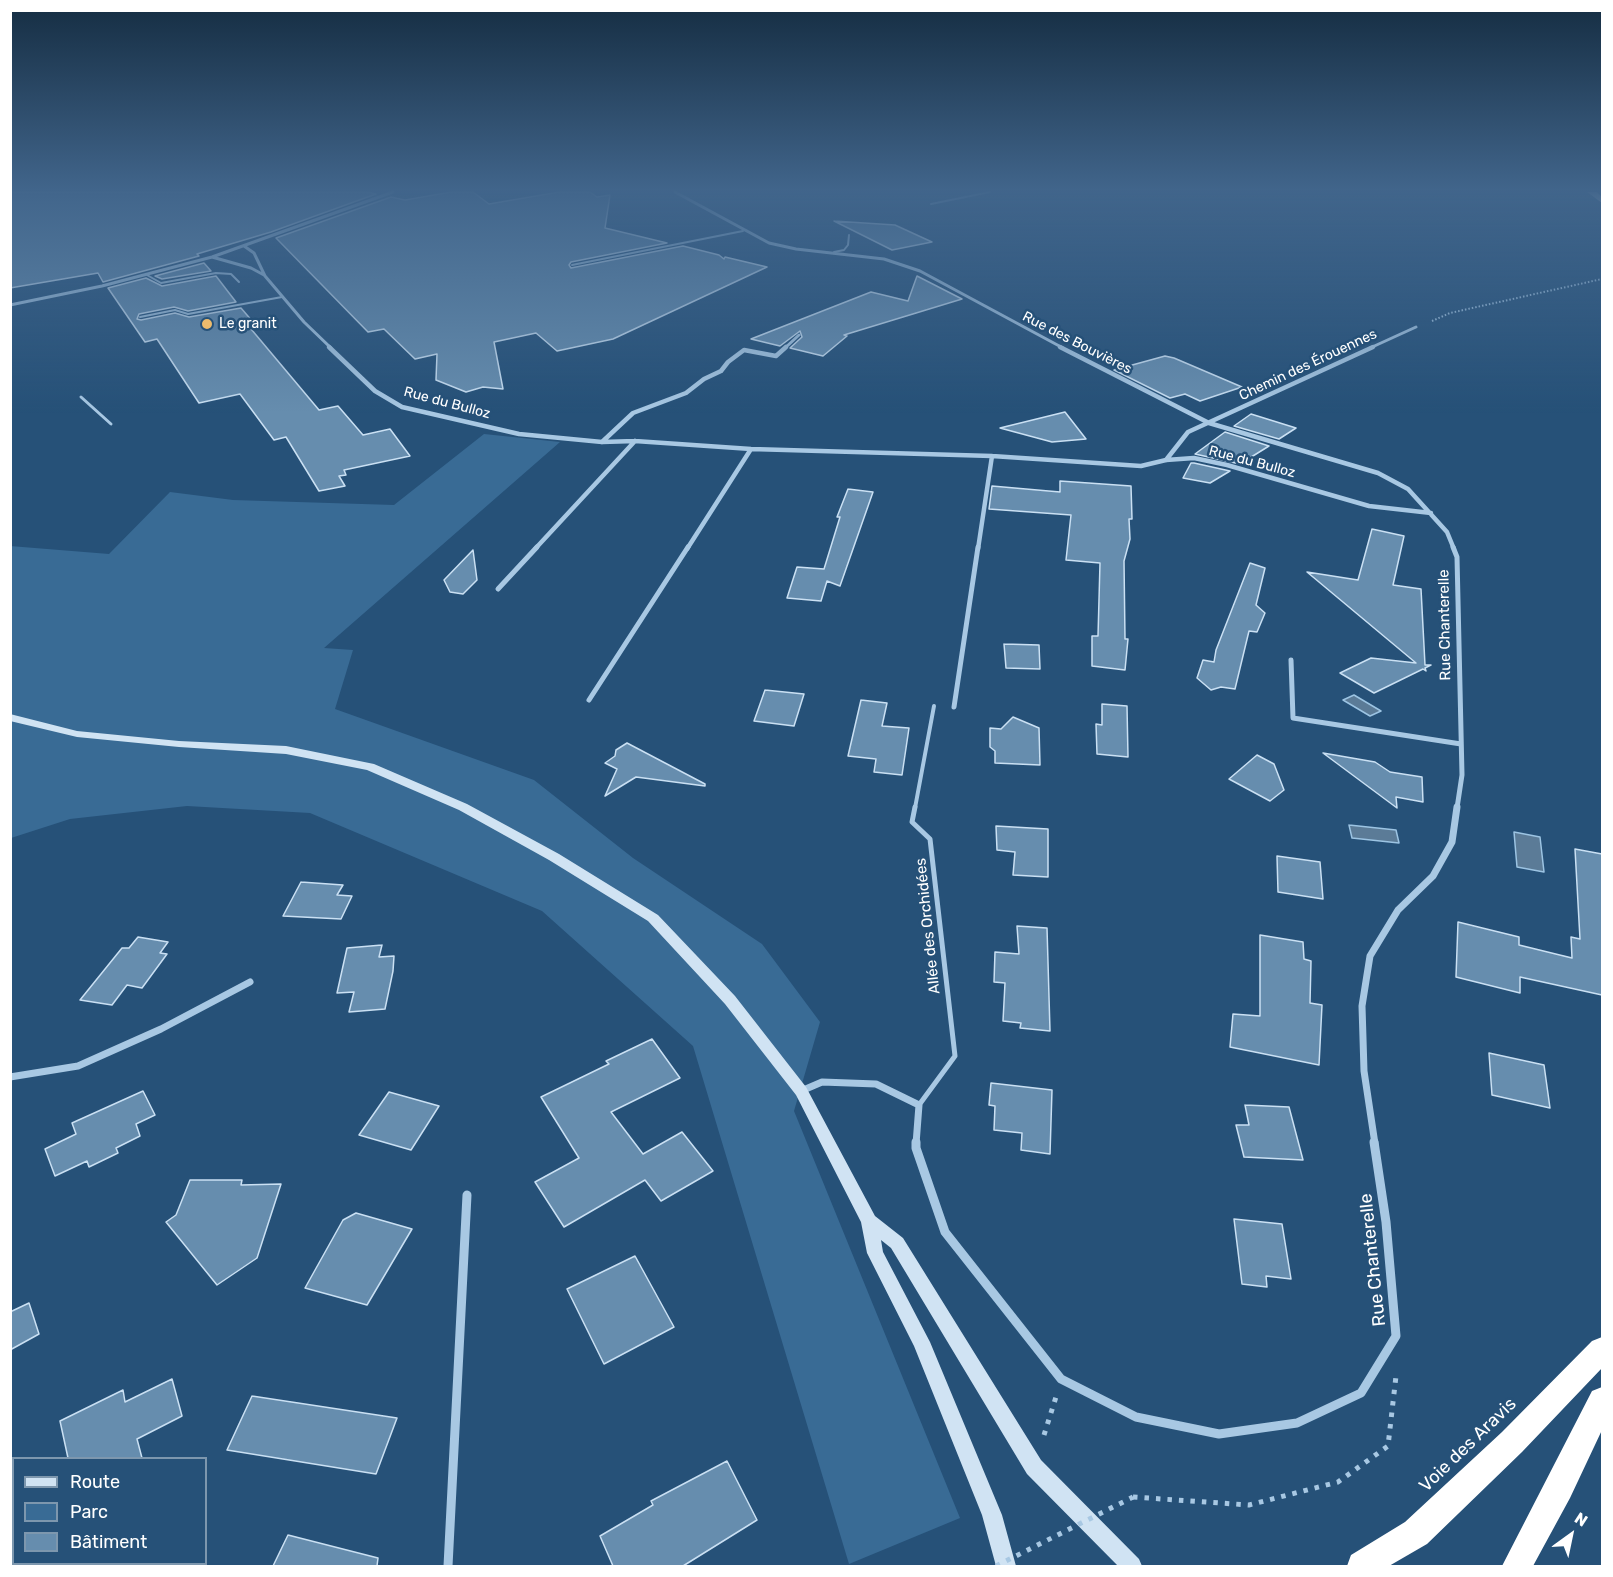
<!DOCTYPE html>
<html>
<head>
<meta charset="utf-8">
<style>
	body { margin:0 }
	#map { position:relative; width:1613px; height:1577px; overflow:hidden; background:#265178; font-family:Rubik,sans-serif }
	canvas { display:block }
	.frame { position:absolute; inset:0; border:12px solid #fff; pointer-events:none }
	.legend { position:absolute; left:12px; top:1457px; width:195px; height:108px; box-sizing:border-box; background:#265178; border:2px solid #7d97ae; margin:0; padding:8px 10px; list-style:none; font-size:18px; color:#fff }
	.legend li { display:flex; align-items:center; gap:12px; height:30px }
	.legend b { width:30px; border:2px solid #7d97ae }
	.north { position:absolute; left:1541px; top:1505px; width:60px; height:60px; -webkit-text-stroke:4px #265178; paint-order:stroke; rotate:33deg; font-size:16px; font-weight:700; line-height:24px; text-align:center; color:#fff }
	.north::after { content:''; display:block; margin:auto; width:21px; height:27px; background:#fff; clip-path:polygon(50% 0,100% 100%,50% 72%,0 100%) }
</style>
</head>
<body>
<div id="map">
<canvas width="1613" height="1577"></canvas>
<div class="frame"></div>
<ul class="legend">
<li><b style="height:8px;background:#d0e3f3"></b>Route</li>
<li><b style="height:16px;background:#396b95"></b>Parc</li>
<li><b style="height:16px;background:#668dae"></b>Bâtiment</li>
</ul>
<div class="north">N</div>
</div>
<script>
const context = document.querySelector('canvas').getContext('2d');
context.lineJoin = 'round';
function paint(path, color) { context.fillStyle = color; context.fill(path, 'evenodd'); }
const poly = rows => new Path2D(rows.map(r => 'M' + r).join(''));
function stroke(path, color, width, dash) { context.strokeStyle = color; context.lineWidth = width; context.lineCap = dash ? 'butt' : 'round'; context.setLineDash(dash || []); context.stroke(path); }
function label(font, color, halo, rows, align = 'center') {
  context.font = font + ' Rubik,sans-serif'; context.lineWidth = 5; context.setLineDash([]); context.textBaseline = 'middle'; context.strokeStyle = halo; context.fillStyle = color; for (const [text, x, y, turn = 0] of rows) {
    context.save(); context.translate(x, y); context.rotate((+turn || 0) * Math.PI / 180); context.textAlign = isNaN(turn) ? turn : align; if (halo) context.strokeText(text, 0, 0); context.fillText(text, 0, 0); context.restore();
  }
}
const green = poly([
	[484,434,560,442,324,648,353,650,335,709,534,780,633,858,762,944,820,1022,794,1111,960,1518,849,1564,693,1046,542,911,310,813,187,806,70,819,11,838,10,546,109,554,170,492,233,500,394,505]
]);
const water = poly([
	[1354,695,1381,711,1370,716,1343,700,1354,695],
	[1349,825,1396,830,1399,843,1352,838,1349,825],
	[1514,832,1540,837,1544,872,1517,867,1514,832]
]);
const building = poly([
	[10,192,368,192,376,194,271,232,197,254,199,256,103,282,98,273,10,288,10,192],
	[451,192,473,192,489,204,559,192,590,192,597,197,610,195,605,228,667,243,571,262,569,265,571,268,683,246,719,255,724,259,725,257,767,267,613,339,557,351,536,333,494,342,503,389,483,387,466,392,436,380,437,354,415,359,384,329,368,332,276,238,391,197,405,200,451,192],
	[834,221,895,225,932,242,892,250,834,221],
	[204,263,211,271,162,279,155,276,204,263],
	[216,276,236,302,188,311,174,307,139,314,137,319,141,320,175,313,189,317,241,308,253,322,246,323,319,410,338,406,363,435,390,429,410,456,344,470,346,475,339,476,345,486,319,491,286,437,274,440,240,394,199,403,157,339,145,342,108,288,146,278,162,286,216,276],
	[917,276,962,299,844,335,847,336,823,356,790,348,802,337,800,331,780,346,751,339,871,292,908,301,917,276],
	[1165,356,1174,358,1242,387,1200,401,1185,394,1170,398,1114,370,1165,356],
	[1065,412,1086,439,1052,442,1000,428,1065,412],
	[1251,414,1296,428,1279,439,1234,426,1251,414],
	[1225,432,1269,446,1240,464,1195,454,1225,432],
	[1191,463,1194,463,1230,471,1210,483,1183,478,1191,463],
	[1060,481,1131,486,1132,519,1129,519,1130,539,1124,561,1125,639,1128,639,1125,670,1092,666,1092,636,1098,636,1100,563,1066,560,1071,515,989,509,992,486,1060,492,1060,481],
	[848,489,873,492,840,586,827,581,821,601,787,598,797,567,824,569,840,517,837,517,848,489],
	[1372,529,1404,536,1393,585,1421,589,1425,665,1431,665,1425,668,1426,671,1423,669,1374,693,1340,673,1371,658,1416,663,1307,572,1358,580,1372,529],
	[473,550,477,580,463,594,450,592,444,580,473,550],
	[1250,563,1265,568,1256,605,1265,613,1257,632,1249,631,1235,689,1221,687,1211,690,1197,678,1203,660,1214,662,1216,650,1250,563],
	[1004,644,1039,645,1040,669,1006,668,1004,644],
	[765,690,804,694,794,726,754,721,765,690],
	[861,700,887,703,882,726,909,728,902,775,874,772,876,759,848,756,861,700],
	[1102,704,1127,706,1128,757,1097,754,1096,724,1102,725,1102,704],
	[1013,717,1039,728,1040,765,995,763,995,751,990,747,990,728,1001,729,1013,717],
	[627,743,705,784,705,786,636,777,605,796,617,769,605,763,615,756,616,750,627,743],
	[1323,753,1375,762,1390,772,1422,777,1423,802,1396,797,1397,808,1323,753],
	[1257,755,1274,764,1284,790,1270,801,1229,779,1257,755],
	[996,826,1048,829,1048,877,1013,875,1015,852,997,850,996,826],
	[1575,849,1602,854,1602,995,1520,977,1520,993,1456,977,1458,922,1519,937,1519,945,1572,958,1571,937,1580,939,1575,849],
	[1277,856,1320,862,1323,899,1278,892,1277,856],
	[301,882,343,885,337,895,352,896,341,919,283,916,301,882],
	[1017,926,1047,928,1050,1031,1020,1028,1021,1023,1003,1021,1005,983,994,982,995,952,1019,954,1017,926],
	[1260,935,1303,942,1304,959,1311,961,1310,1003,1322,1005,1319,1065,1230,1047,1233,1014,1260,1016,1260,935],
	[138,937,168,942,160,953,167,954,142,988,127,985,112,1005,80,1000,122,948,129,948,138,937],
	[382,945,379,957,394,956,393,971,385,1009,349,1012,354,992,337,993,347,948,382,945],
	[652,1039,680,1078,611,1112,643,1154,682,1132,713,1171,661,1201,645,1180,564,1227,535,1182,579,1158,541,1097,609,1064,606,1061,652,1039],
	[1489,1053,1544,1065,1550,1108,1492,1095,1489,1053],
	[991,1083,1052,1090,1050,1154,1021,1150,1022,1133,994,1130,995,1106,989,1105,991,1083],
	[143,1091,155,1115,136,1124,140,1136,116,1148,118,1153,89,1167,87,1161,55,1176,45,1149,76,1134,72,1123,143,1091],
	[389,1092,439,1106,411,1150,359,1135,389,1092],
	[1245,1105,1289,1107,1303,1160,1244,1157,1236,1125,1249,1125,1245,1105],
	[190,1180,242,1180,241,1185,281,1184,257,1258,217,1285,166,1222,176,1215,190,1180],
	[356,1213,412,1229,367,1305,305,1288,343,1220,356,1213],
	[1234,1219,1282,1224,1291,1279,1266,1276,1267,1287,1242,1284,1234,1219],
	[635,1256,674,1327,604,1364,567,1289,635,1256],
	[29,1303,39,1334,10,1350,10,1312,29,1303],
	[172,1379,182,1416,137,1439,142,1458,68,1458,60,1421,123,1390,125,1402,172,1379],
	[252,1396,397,1418,376,1474,227,1450,252,1396],
	[727,1461,757,1520,683,1566,613,1566,600,1536,653,1505,651,1501,727,1461],
	[288,1535,378,1558,377,1566,273,1566,288,1535]
]);
const pathFar1 = poly([
	[1432,321,1450,313,1602,279]
]);
const path = poly([
	[1044,1435,1056,1397],
	[1133,1497,1249,1505,1338,1482,1388,1446,1396,1376]
]);
const laneFar3 = poly([
	[931,204,990,192],
	[834,252,844,250,848,245,849,235],
	[572,265,743,231],
	[147,275,161,283,216,273,231,274,239,282],
	[140,317,175,310,188,314,282,297]
]);
const laneFar2 = poly([
	[81,397,111,424]
]);
const laneFar1 = poly([
	[915,808,934,706]
]);
const lane = poly([
	[915,807,912,822,930,839,955,1056,919,1105]
]);
const streetFar4 = poly([
	[675,192,769,243,796,249,884,259,920,271,1063,348],
	[244,246,254,253,265,276,304,322,331,348],
	[212,257,251,268,264,275],
	[10,305,102,286,212,257,393,192],
	[785,348,799,335],
	[1370,348,1416,327]
]);
const streetFar3 = poly([
	[329,347,375,391,402,407,519,434,602,442,635,441,751,449,992,456,1141,466,1166,460,1194,458,1227,465,1369,506,1431,513],
	[1060,347,1209,423,1378,473,1408,489,1447,532,1454,549],
	[602,442,633,413,686,393,704,379,721,371,728,362,744,350,776,356,786,347],
	[1166,460,1188,432,1373,347],
	[535,549,635,441],
	[687,549,751,449],
	[978,549,992,456]
]);
const streetFar2 = poly([
	[1453,547,1457,557,1462,775,1457,808],
	[498,589,537,547],
	[1291,660,1293,718,1461,744],
	[589,700,688,547],
	[954,707,978,547]
]);
const streetFar1 = poly([
	[10,1077,78,1066,161,1029,250,982],
	[801,1091,822,1082,876,1084,919,1105,916,1144],
	[1375,1144,1364,1071,1362,1006,1370,956,1398,910,1433,876,1452,842,1457,807]
]);
const street = poly([
	[916,1142,916,1148,945,1232,1061,1379,1136,1417,1219,1434,1297,1423,1361,1393,1396,1336,1386,1222,1374,1142],
	[448,1566,467,1195]
]);
const secondary = poly([
	[10,714,77,731,179,741,286,746,374,764,467,804,559,854,658,915,735,996,806,1087,875,1216,903,1238,1041,1460,1139,1559,1142,1566,1118,1566,1027,1474,891,1248,881,1240,883,1252,930,1342,1002,1515,1016,1566,996,1566,982,1515,914,1346,867,1253,861,1222,796,1095,725,1004,648,921,549,860,459,810,367,770,286,754,179,747,77,737,10,721,10,714]
]);
const highway = poly([
	[1587,192,1597,192,1602,197,1602,203,1587,192],
	[1602,1337,1602,1368,1522,1452,1427,1544,1389,1566,1347,1566,1351,1555,1405,1522,1502,1432,1592,1341,1602,1337],
	[1602,1387,1602,1430,1570,1498,1533,1566,1502,1566,1592,1391,1602,1387]
]);
const pathBridge = poly([
	[996,1566,1133,1497]
]);
const markers = [
	[207,324,6,"#ecbb6d"]
];
const farPoinames = [
	["Le granit",219,324]
];
const farStreetnames = [
	["Rue des Bouvières",1077,343,27],
	["Chemin des Érouennes",1308,365,-25],
	["Rue du Bulloz",447,403,15],
	["Rue du Bulloz",1252,462,15]
];
const streetNames = [
	["Rue Chanterelle",1445,625,-91],
	["Allée des Orchidées",928,926,-96]
];
const nearStreetnames = [
	["Rue Chanterelle",1373,1260,-96],
	["Voie des Aravis",1468,1445,-44]
];
paint(green, '#396b95');
paint(water, '#5b7b97');
stroke(water, '#9cc4e3', 1.5);
paint(building, '#668dae');
stroke(building, '#cae0f3', 1.5);
stroke(pathFar1, '#a8c8e3', 2, [1.5, 2]);
stroke(path, '#a8c8e3', 5, [4.5, 7]);
stroke(laneFar3, '#a8c8e3', 2);
stroke(laneFar2, '#a8c8e3', 3);
stroke(laneFar1, '#a8c8e3', 4);
stroke(lane, '#a8c8e3', 5);
stroke(streetFar4, '#a8c8e3', 3);
stroke(streetFar3, '#a8c8e3', 4.5);
stroke(streetFar2, '#a8c8e3', 5);
stroke(streetFar1, '#a8c8e3', 7);
stroke(street, '#a8c8e3', 9);
paint(secondary, '#d0e3f3');
paint(highway, '#fff');
stroke(pathBridge, '#a8c8e3', 5, [4.5, 7]);
const sky = context.createLinearGradient(0, 0, 0, 413);
sky.addColorStop(0, '#152d42');
sky.addColorStop(0.46, '#41658b');
sky.addColorStop(1, '#41658b00');
context.fillStyle = sky;
context.fillRect(0, 0, 1613, 413);
for (const [x, y, r, color] of markers) { const dot = new Path2D(); dot.arc(x, y, r, 0, 2 * Math.PI); context.fillStyle = color; context.fill(dot); stroke(dot, '#265178', 2); }
label('14px', '#fff', '#265178', farPoinames, 'left');
label('14px', '#fff', '#265178', farStreetnames);
label('15px', '#fff', '#265178', streetNames);
label('18px', '#fff', '#265178', nearStreetnames);
</script>
</body>
</html>
